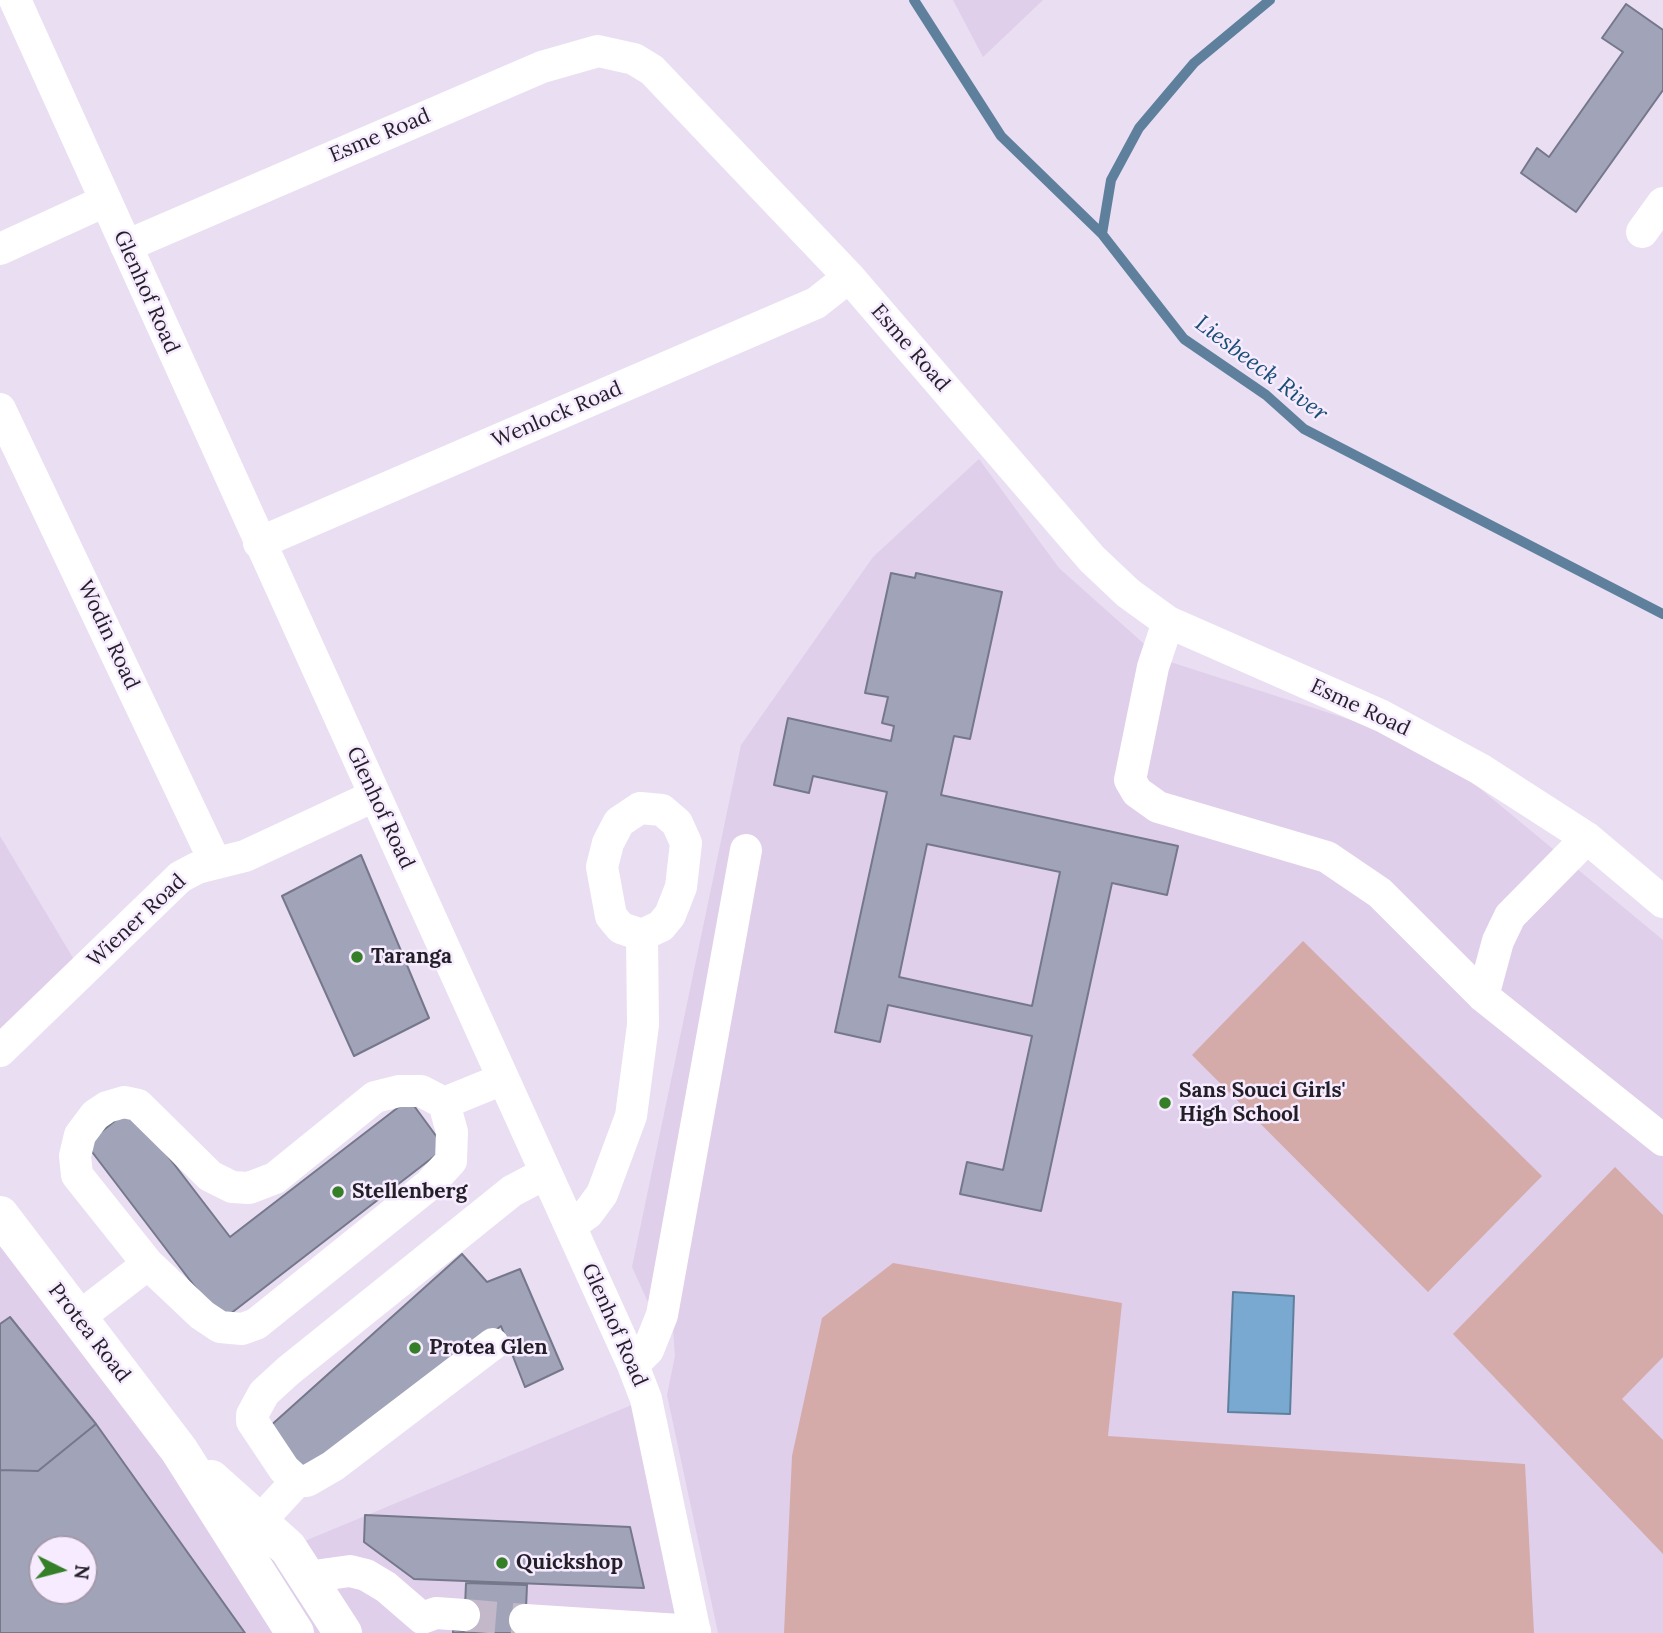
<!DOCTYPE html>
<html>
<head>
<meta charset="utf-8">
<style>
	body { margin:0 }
	#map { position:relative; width:1663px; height:1633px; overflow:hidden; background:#eadef2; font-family:Lora,serif }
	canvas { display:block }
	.north { position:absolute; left:28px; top:1535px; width:70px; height:70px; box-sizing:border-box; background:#f7ebff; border:2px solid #a299a8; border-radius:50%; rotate:96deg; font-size:19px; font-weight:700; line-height:28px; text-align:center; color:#231f26 }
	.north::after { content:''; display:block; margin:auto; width:24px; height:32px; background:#347f27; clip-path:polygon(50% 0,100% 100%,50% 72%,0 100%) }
</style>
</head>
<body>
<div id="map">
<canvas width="1663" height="1633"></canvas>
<div class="north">N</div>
</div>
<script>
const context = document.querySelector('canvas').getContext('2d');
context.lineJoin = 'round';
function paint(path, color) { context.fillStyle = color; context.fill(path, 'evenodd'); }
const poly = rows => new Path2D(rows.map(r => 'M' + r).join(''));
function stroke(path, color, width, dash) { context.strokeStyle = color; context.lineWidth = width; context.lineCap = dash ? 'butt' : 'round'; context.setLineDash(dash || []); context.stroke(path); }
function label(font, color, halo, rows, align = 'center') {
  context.font = font + ' Lora,serif'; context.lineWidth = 5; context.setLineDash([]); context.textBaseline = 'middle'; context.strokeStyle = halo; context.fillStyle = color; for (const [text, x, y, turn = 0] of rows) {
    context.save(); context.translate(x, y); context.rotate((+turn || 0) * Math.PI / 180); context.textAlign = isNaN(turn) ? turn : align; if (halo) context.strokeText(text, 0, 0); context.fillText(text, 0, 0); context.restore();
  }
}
const built = poly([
	[953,0,1043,0,983,57],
	[979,459,1059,568,1161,659,1379,729,1472,782,1663,940,1663,1633,718,1633,667,1395,675,1356,672,1316,652,1311,632,1267,741,745,873,557],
	[0,836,82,973,0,1051],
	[0,1215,179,1450,288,1548,646,1399,695,1633,0,1633],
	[42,1549,84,1549,84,1591,42,1591]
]);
const green = poly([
	[1303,941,1542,1176,1428,1292,1192,1055],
	[1615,1167,1663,1215,1663,1357,1622,1399,1663,1440,1663,1554,1453,1334],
	[893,1263,1122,1303,1108,1436,1525,1464,1534,1633,784,1633,792,1456,822,1318]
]);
const water = poly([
	[1233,1292,1294,1296,1290,1414,1228,1412,1233,1292]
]);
const stream = poly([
	[914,0,1001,136,1102,234,1184,339,1266,395,1304,429,1663,614],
	[1102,234,1111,180,1139,128,1194,63,1270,0]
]);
const building = poly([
	[1626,4,1663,30,1663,90,1576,212,1521,173,1537,148,1549,157,1623,52,1602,38,1626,4],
	[891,573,915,578,916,573,1002,592,970,739,954,736,941,795,1178,846,1167,895,1112,883,1041,1211,960,1194,967,1162,1003,1170,1032,1036,888,1005,880,1042,835,1032,887,792,813,776,809,793,774,785,788,718,891,741,894,726,882,723,888,697,865,693,891,573],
	[927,844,1060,872,1032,1006,899,977,927,844],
	[361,855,429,1018,354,1056,282,896,361,855],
	[409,1099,445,1148,221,1321,86,1144,131,1108,230,1237,409,1099],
	[462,1254,487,1282,520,1269,563,1369,525,1387,501,1326,303,1480,268,1428,462,1254],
	[10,1317,96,1424,38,1471,0,1470,0,1324,10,1317],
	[96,1424,245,1633,0,1633,0,1470,38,1471,96,1424],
	[42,1549,84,1549,84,1591,42,1591,42,1549],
	[365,1515,630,1527,644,1588,414,1579,364,1542,365,1515],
	[466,1583,527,1585,525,1632,558,1633,453,1633,453,1630,464,1631,466,1583]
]);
const minorTunnel = poly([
	[464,1615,525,1620]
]);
const minor = poly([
	[15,0,633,1365,646,1399,695,1633],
	[1642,232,1663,203],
	[126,246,542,67,598,51,634,59,652,70,849,277,1092,559,1128,593,1168,622,1382,716,1480,769,1587,838,1663,902],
	[0,249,105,201],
	[0,409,215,862],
	[259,543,816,303,849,277],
	[1168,622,1153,667,1130,780,1137,792,1158,807,1327,857,1380,893,1483,996,1663,1140],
	[640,808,662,810,677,823,686,843,681,887,670,915,661,926,642,935,621,928,611,916,602,867,608,843,619,822,640,808],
	[1483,996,1498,941,1510,916,1587,838],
	[0,1051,180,877,197,868,245,856,374,796],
	[399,1091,421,1091,444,1103,452,1132,451,1161,429,1185,256,1324,242,1329,220,1327,202,1315,148,1264,77,1175,75,1156,80,1135,95,1115,107,1107,124,1102,138,1105,210,1176,232,1187,249,1188,275,1178,375,1097,399,1091],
	[444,1103,503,1079],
	[570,1226,588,1213,602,1194,631,1116,643,1025,642,935],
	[78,1318,148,1264],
	[493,1344,333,1466,307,1481,297,1481,284,1469,252,1421,252,1415,264,1393,288,1371,512,1191,546,1173],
	[633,1365,648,1350,662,1315,746,850],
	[259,1522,297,1481],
	[307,1577,350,1571,366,1575,386,1587,422,1618,436,1613,464,1615],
	[525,1620,695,1631]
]);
const major = poly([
	[0,1215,179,1450,295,1633],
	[211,1479,288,1548,343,1633]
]);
const markers = [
	[357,957,7,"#347f27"],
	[1165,1103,7,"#347f27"],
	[338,1192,7,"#347f27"],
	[415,1348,7,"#347f27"],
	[502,1563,7,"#347f27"]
];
const streetNames = [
	["Esme Road",380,136,-23],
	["Glenhof Road",146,292,66],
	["Esme Road",910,348,49],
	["Wenlock Road",557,415,-23],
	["Wodin Road",108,635,65],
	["Esme Road",1360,708,25],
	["Glenhof Road",380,808,65],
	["Wiener Road",137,921,-43],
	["Glenhof Road",614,1325,66],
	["Protea Road",89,1333,52]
];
const poiNames = [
	["Taranga",371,957],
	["Sans Souci Girls'",1179,1091],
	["High School",1179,1115],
	["Stellenberg",352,1192],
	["Protea Glen",429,1348],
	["Quickshop",516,1563]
];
const waterNames = [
	["Liesbeeck River",1261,369,37]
];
paint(built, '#dfcfea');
paint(green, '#d4aba9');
paint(water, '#79a9d0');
stroke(water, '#5f809d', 2);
stroke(stream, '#5f809d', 10);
paint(building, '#a1a4b9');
stroke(building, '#75788b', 2);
stroke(minorTunnel, '#c2b8c9', 32, [32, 16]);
stroke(minor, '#fff', 32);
stroke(major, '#fff', 38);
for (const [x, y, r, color] of markers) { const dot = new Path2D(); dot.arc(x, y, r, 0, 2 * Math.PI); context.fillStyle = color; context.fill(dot); stroke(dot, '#f7ebff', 2.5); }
label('21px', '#231f26', '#f7ebff', streetNames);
label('bold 21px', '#231f26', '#f7ebff', poiNames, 'left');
label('italic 23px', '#184e75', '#f7ebff', waterNames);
</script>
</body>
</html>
